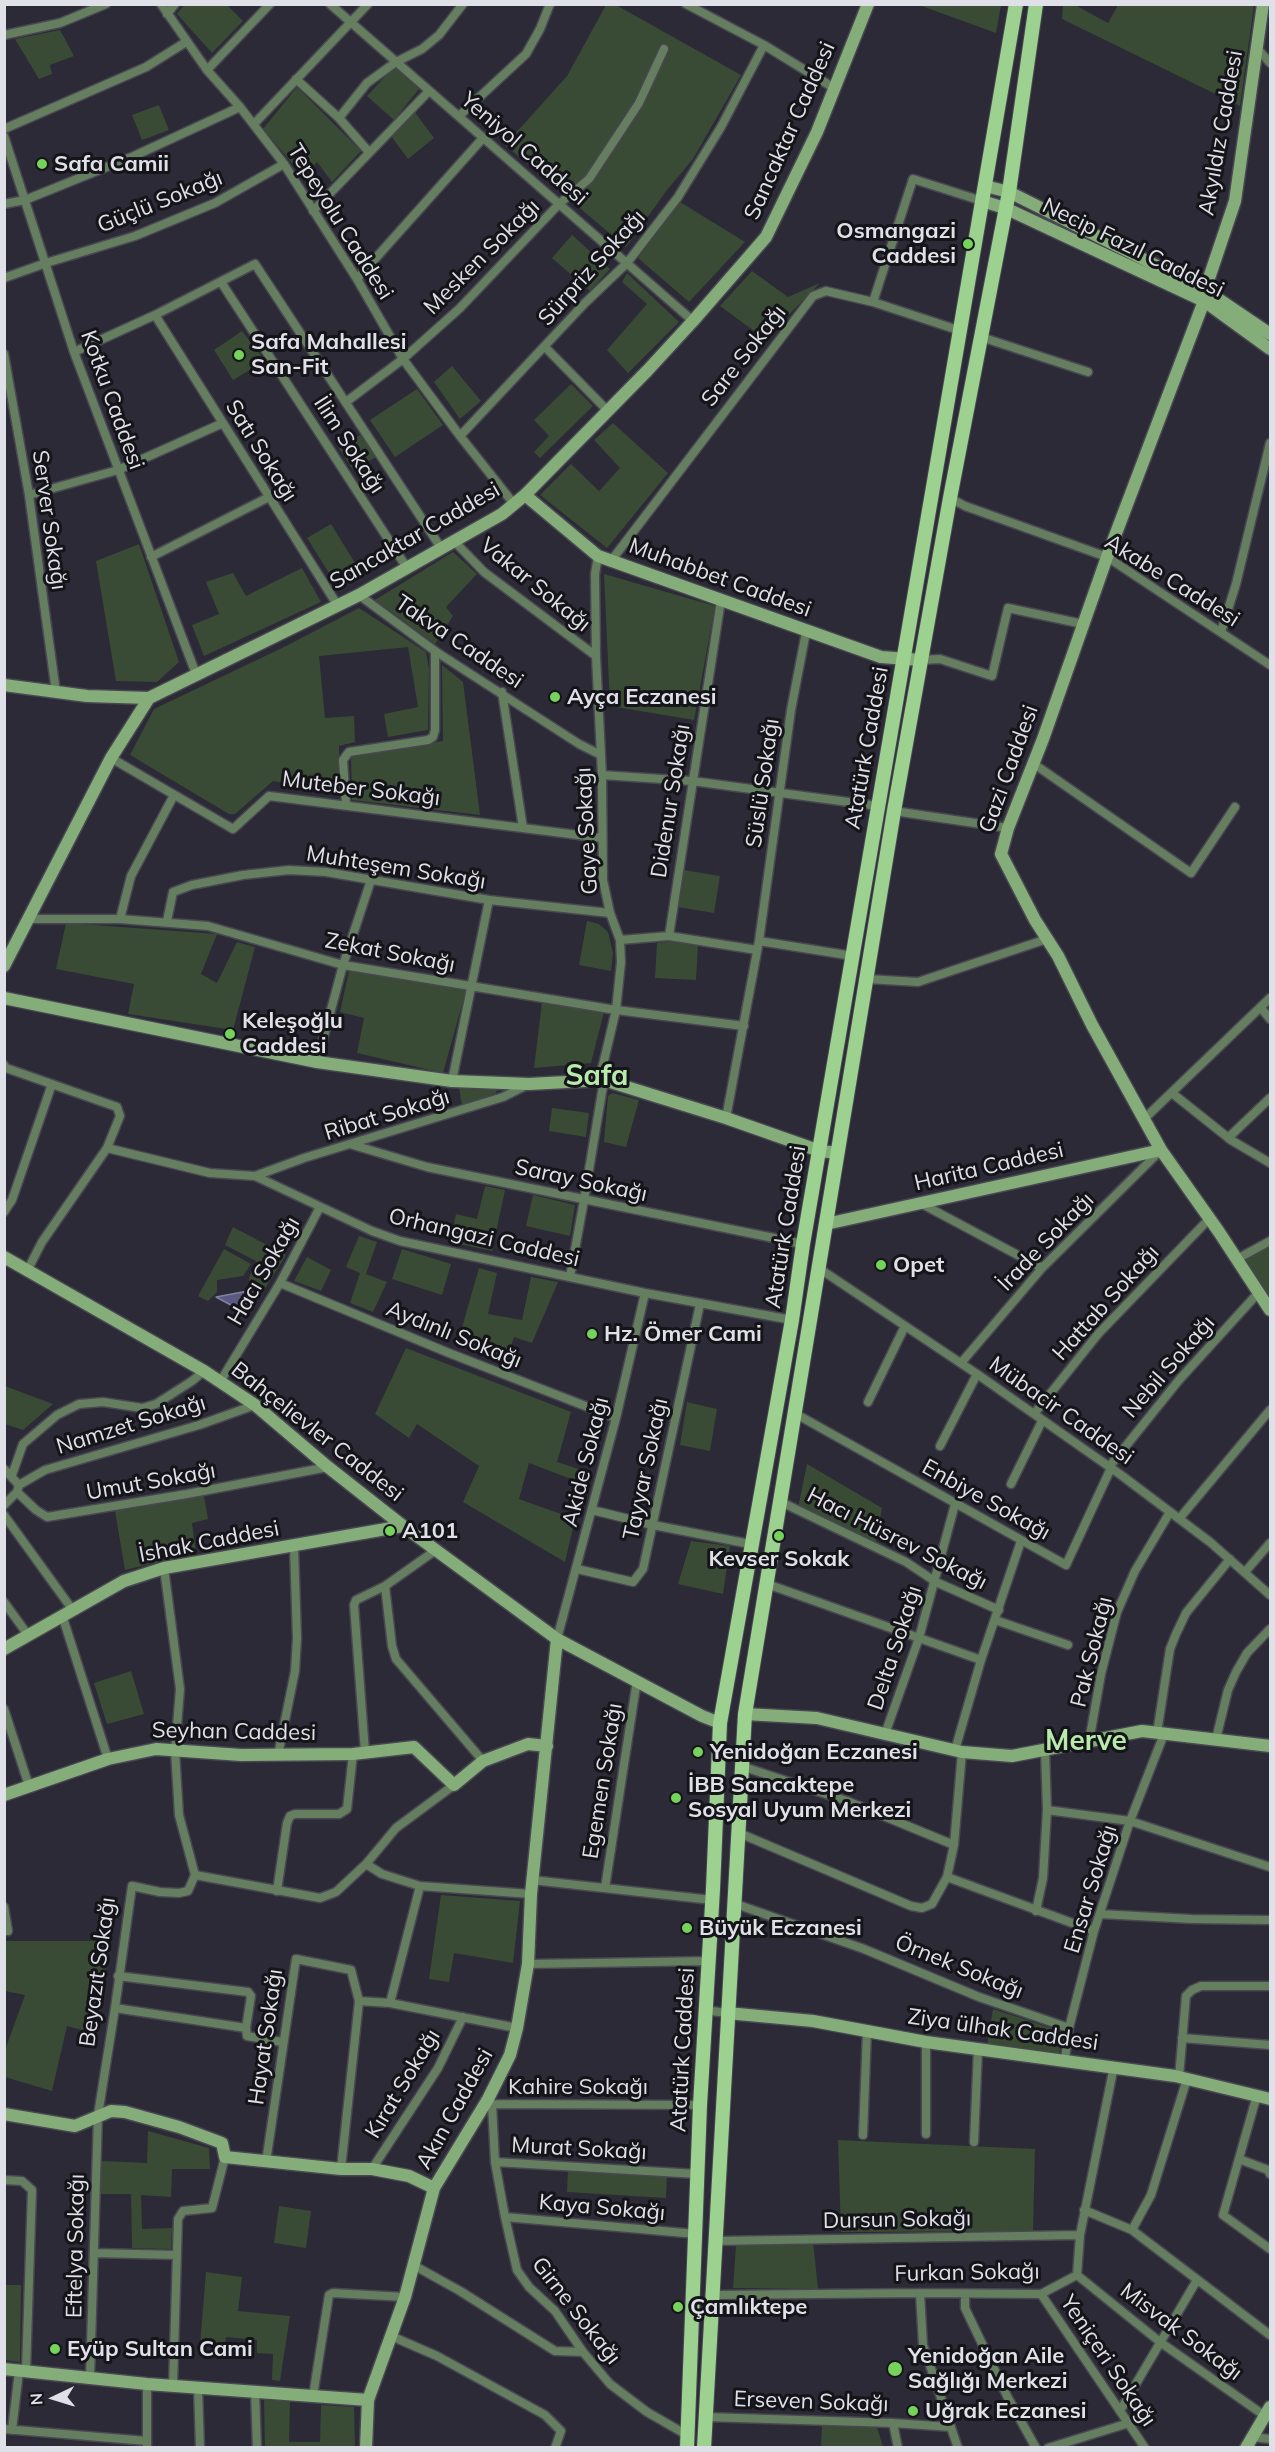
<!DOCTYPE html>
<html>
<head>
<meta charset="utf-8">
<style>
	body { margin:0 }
	#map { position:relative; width:1275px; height:2452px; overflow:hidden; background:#2b2a36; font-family:Mulish,sans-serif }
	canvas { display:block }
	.frame { position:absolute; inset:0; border:6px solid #e0e0e8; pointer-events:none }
	.north { position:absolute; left:24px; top:2368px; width:60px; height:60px; -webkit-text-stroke:4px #141419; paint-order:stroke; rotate:266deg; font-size:16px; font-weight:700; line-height:24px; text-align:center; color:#e0e0e8 }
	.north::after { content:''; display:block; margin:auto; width:21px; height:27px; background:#e0e0e8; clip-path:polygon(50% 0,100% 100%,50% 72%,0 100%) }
</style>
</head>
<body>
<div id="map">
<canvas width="1275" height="2452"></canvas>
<div class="frame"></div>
<div class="north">N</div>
</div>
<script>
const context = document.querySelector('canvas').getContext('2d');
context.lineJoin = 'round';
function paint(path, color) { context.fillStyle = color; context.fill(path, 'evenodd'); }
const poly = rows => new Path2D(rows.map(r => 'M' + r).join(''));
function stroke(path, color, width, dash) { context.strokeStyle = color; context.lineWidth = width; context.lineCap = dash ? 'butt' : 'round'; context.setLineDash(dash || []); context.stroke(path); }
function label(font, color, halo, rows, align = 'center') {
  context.font = font + ' Mulish,sans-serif'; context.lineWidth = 6; context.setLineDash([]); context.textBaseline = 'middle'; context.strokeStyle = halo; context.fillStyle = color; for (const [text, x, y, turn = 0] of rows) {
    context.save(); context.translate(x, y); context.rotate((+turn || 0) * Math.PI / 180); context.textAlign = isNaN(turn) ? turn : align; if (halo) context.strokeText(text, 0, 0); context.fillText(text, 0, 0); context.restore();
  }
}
const green = poly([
	[184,5,227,5,243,21,212,53,177,14],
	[606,5,616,5,741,75,693,159,667,190,626,247,505,145,567,76],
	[919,5,1001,5,996,33],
	[1063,5,1075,5,1108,23,1118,5,1254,5,1240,106,1062,19],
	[60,30,74,56,50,65,52,74,39,79,15,39],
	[394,67,419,89,394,120,367,96],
	[297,87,361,151,332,182,317,162,303,176,263,129],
	[159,105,169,130,142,140,132,115],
	[414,111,434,138,408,159,391,136],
	[680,202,745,242,689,302,638,258],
	[572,235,610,269,590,291,552,258],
	[752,271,788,297,820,283,765,339,720,306],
	[627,273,679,322,628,373,607,350,647,304,622,282],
	[242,331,265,361,233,380,214,350],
	[452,366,481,401,460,419,434,382],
	[571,384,593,406,540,458,534,452,549,436,534,420],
	[417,389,443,425,395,457,370,420],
	[613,423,668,473,607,548,540,495,571,464,599,491,620,468,594,440],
	[360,435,378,456,353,470,339,448],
	[331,524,363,576,339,589,307,538],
	[139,544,179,662,157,682,116,681,96,561],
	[453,552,477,574,446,607,453,616,435,644,375,600],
	[302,568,321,602,204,656,192,625,219,614,206,582,233,573,246,596],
	[604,574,715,606,694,720,610,706],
	[359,608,426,652,429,669,428,730,388,737,384,714,418,707,408,647,319,656,325,718,354,716,355,742,339,746,340,792,273,781,235,814,229,814,130,755,154,709,284,647],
	[442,665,463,682,480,815,352,800,351,757,443,741],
	[684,870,720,876,714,913,678,907],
	[587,921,599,924,608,932,613,953,611,971,579,965],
	[66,923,217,934,201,974,217,983,237,942,255,947,233,1030,128,1014,134,984,56,969],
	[678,941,698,945,696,980,655,978,657,943],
	[349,971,466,990,443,1073,357,1053,364,1018,340,1012],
	[542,1002,604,1012,591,1063,534,1068],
	[459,1087,496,1087,497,1090,496,1093,462,1106],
	[612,1093,639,1100,626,1147,604,1142,608,1096],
	[552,1108,589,1113,586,1137,549,1131],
	[485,1186,505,1190,492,1251,450,1242,456,1214,477,1219],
	[533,1195,575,1205,570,1236,526,1226],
	[233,1227,286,1255,261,1295,255,1286,250,1287,249,1278,256,1261,225,1245],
	[359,1236,377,1242,366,1274,387,1282,373,1312,350,1303,360,1273,346,1267],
	[1270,1245,1270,1297,1243,1259],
	[224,1249,251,1264,243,1276,217,1280,217,1292,208,1301,198,1296],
	[402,1249,451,1264,442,1295,392,1279],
	[307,1257,331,1270,321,1291,294,1281],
	[479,1268,497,1273,488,1314,522,1320,531,1277,558,1282,532,1343,514,1337,506,1361,457,1345],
	[406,1348,571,1412,557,1462,588,1472,584,1484,529,1463,519,1499,575,1519,565,1562,463,1502,479,1466,417,1424,409,1438,375,1414],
	[4,1386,5,1386,53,1404,23,1430,5,1424],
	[687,1402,717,1409,710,1451,680,1445],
	[807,1464,882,1508,875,1545,797,1513],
	[204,1496,208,1519,192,1523,196,1553,125,1570,115,1511],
	[691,1541,730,1546,723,1594,678,1584],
	[131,1671,144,1714,107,1724,94,1683],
	[441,1895,520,1901,513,1963,454,1953,449,1982,429,1979],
	[5,1941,110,1941,97,2034,67,2026,52,2091,5,2077,5,2050,25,1995,5,1991],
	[993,2009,1063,2032,1059,2054,987,2046],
	[148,2131,209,2148,210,2169,172,2169,171,2197,141,2195,142,2229,172,2228,171,2249,132,2248,131,2194,100,2194,102,2161,147,2163],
	[838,2140,1035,2149,1033,2231,841,2232],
	[568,2169,667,2175,666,2198,567,2192],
	[279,2206,311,2211,306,2248,274,2243],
	[813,2241,818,2289,733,2288,736,2245],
	[206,2272,242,2277,238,2311,290,2316,280,2381,272,2380,273,2354,257,2353,257,2340,226,2337,225,2347,200,2344],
	[5,2285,21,2285,20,2362,5,2360],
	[264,2400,290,2401,289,2442,320,2442,321,2405,354,2407,355,2447,265,2447],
	[822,2424,877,2427,883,2447,821,2448]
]);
const water = poly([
	[253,1290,242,1311,216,1297,253,1290]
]);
const street = poly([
	[161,4,207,70,270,4],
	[330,4,693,321],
	[686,4,764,45,834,88],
	[167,14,175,4],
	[4,35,60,23,106,4],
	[1257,48,1270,63],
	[296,79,339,118,368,151],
	[240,107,284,164,357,279,403,359,460,436,514,504],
	[459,116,526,54,540,29,550,4],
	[339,118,367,83,396,62,422,49,439,35,463,4],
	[254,124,368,4],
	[4,129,146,67,186,42],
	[4,136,74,352,196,674],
	[4,204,25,200,134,156,240,107,207,70],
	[313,211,429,91],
	[4,278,46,263,135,236,215,203,284,164],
	[357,279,483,138],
	[221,282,407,568],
	[873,302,913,179,982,201],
	[155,315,338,606],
	[981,337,1088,372],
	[545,347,608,411],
	[74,352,155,315,255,264,441,548],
	[4,354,29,495,56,692],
	[346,402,403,359,460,308,559,204,589,179,639,103,664,49],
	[460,436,585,303,627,263,678,197,721,127,764,45],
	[29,495,118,470,223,423],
	[950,498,965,506,1107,557,1270,665],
	[454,541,484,572,596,656],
	[151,557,269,497],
	[611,561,813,296,826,291,873,302,961,331],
	[359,595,435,651,579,744,601,755],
	[1221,632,1236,584,1270,443],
	[921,660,940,659,992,676,1008,608,1083,624],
	[502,692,523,828],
	[111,758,233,829,269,796,602,838],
	[1034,764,1191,873,1235,807],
	[602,775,692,781,878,806],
	[346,804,343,760,349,752,428,740,433,737,435,730,435,651],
	[894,811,1008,828],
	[30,919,120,919,208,926,343,965,616,1010,744,1026],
	[120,919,131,876,174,795],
	[167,921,173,892,192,885,243,875,289,870,326,872,489,900,610,913],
	[669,936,721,600],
	[620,940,669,936,757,950],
	[759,941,853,956],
	[867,979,918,982,1047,939],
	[1261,1008,1270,1019],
	[317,1062,343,965,371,880],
	[4,1065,6,1068,117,1107,120,1116,107,1148,42,1242,27,1271],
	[452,1081,489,900],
	[1172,1093,1231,1140,1270,1163],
	[726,1118,759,941,791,710,806,632],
	[1144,1119,1270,998],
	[1228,1138,1270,1098],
	[353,1145,427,1167,803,1244],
	[107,1148,210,1173,255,1176,372,1231,400,1241,645,1293,792,1320],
	[255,1176,304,1158,503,1097,527,1085],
	[922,1204,1042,1268],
	[4,1212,12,1200,52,1084],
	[1237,1259,1270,1241],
	[820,1269,977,1374,1121,1475,1210,1542,1270,1595],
	[570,1277,584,1200,604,1080,602,1069,616,1010,621,962,620,940,610,913,603,880,602,775,596,656,595,574,598,556],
	[280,1283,449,1353,616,1418],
	[961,1363,1042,1268,1161,1150],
	[220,1382,280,1283,320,1207],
	[868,1402,905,1326],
	[796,1414,1066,1565,1111,1468],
	[1034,1414,1098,1334,1209,1219],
	[940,1446,977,1374],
	[1109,1467,1179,1380,1259,1292],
	[4,1469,19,1485,17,1492,36,1510,47,1517,187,1494,328,1467],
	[12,1475,23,1444,57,1415,79,1404,103,1402,142,1408,156,1404,192,1381,204,1371],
	[1011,1484,1042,1421],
	[19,1485,45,1470,199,1425,255,1405],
	[779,1501,906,1562,936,1582,999,1610],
	[4,1505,17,1492],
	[592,1510,653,1525,750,1544],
	[4,1515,72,1609],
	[1179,1519,1270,1410],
	[164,1568,180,1689,175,1751,179,1815,195,1875],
	[577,1569,633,1582,643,1569,700,1304],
	[1245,1572,1270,1543],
	[767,1584,981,1660],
	[385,1586,392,1646,396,1659,483,1761],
	[4,1602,28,1635],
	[62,1615,108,1759],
	[995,1620,1068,1645],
	[557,1639,616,1418,645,1293],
	[4,1709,29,1786],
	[1157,1733,1170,1649,1176,1634,1186,1613,1230,1559],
	[885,1734,919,1638,955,1504],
	[1216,1739,1228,1690,1236,1672,1247,1653,1270,1629],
	[1089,1742,1101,1674,1117,1612,1135,1571,1170,1512],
	[955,1750,981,1660,1021,1541],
	[365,1752,354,1605,356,1600,385,1586,436,1550],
	[278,1755,295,1671,297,1638,294,1547],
	[741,1766,847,1801,954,1845],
	[1047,1810,1130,1821,1270,1867],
	[739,1833,911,1906,922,1908,932,1904,947,1877,954,1845,962,1752],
	[366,1864,382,1874,420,1886,531,1894],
	[947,1877,1094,1931],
	[532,1880,712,1900],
	[605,1888,637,1680],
	[277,1891,287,1823,290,1816,295,1814,339,1814,347,1809,353,1754],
	[733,1903,864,1949,979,1997,1069,2028],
	[4,1907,8,1931],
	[1036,1911,1043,1878,1047,1810,1045,1750],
	[1100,1914,1192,1919,1270,1920],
	[528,1964,709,1961],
	[118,1976,248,1992,251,1996,246,2028],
	[359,2001,390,2003,517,2028],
	[390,2003,420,1886],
	[115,2008,246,2028,247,2036,282,2042],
	[704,2010,727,2013],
	[1182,2038,1270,2045],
	[1065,2059,1069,2028,1094,1931,1130,1821,1164,1734],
	[1179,2077,1186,1996,1192,1990,1201,1986,1270,1986],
	[1257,2095,1223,2215,1270,2249],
	[488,2099,492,2104,495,2162,505,2217,517,2270,529,2287,555,2311,583,2352,610,2384,647,2412,687,2435],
	[492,2104,700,2105],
	[926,2134,926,2042],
	[863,2135,867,2031],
	[974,2142,978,2049],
	[1239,2159,1268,2170,1270,2174],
	[266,2162,296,1959,351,1970,359,2001,341,2169],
	[495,2162,697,2174],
	[372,2169,438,2068,463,2017],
	[4,2180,22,2181,32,2190,26,2371],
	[1084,2210,1132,2230,1270,2335],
	[505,2217,696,2234],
	[1132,2230,1151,2195,1187,2079],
	[715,2241,1080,2235],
	[94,2253,177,2255],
	[415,2266,460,2291,555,2351,583,2352],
	[1077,2275,1160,2342,1265,2416],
	[920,2293,923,2345,958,2448],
	[965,2294,965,2308,1008,2398,1036,2448],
	[1041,2294,1145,2448],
	[713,2295,920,2293,1041,2294,1077,2275,1080,2235,1114,2066],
	[391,2336,437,2356,545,2415,561,2431,555,2448],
	[90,2377,98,2115,115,2008,132,1886,160,1892,179,1893,188,1891,195,1875,320,1898,336,1892,366,1864,396,1828,454,1785],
	[147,2384,147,2448],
	[173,2386,178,2219,183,2211,212,2208,225,2157],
	[198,2388,200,2448],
	[255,2392,257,2448],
	[313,2396,329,2295,333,2293,405,2297],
	[1120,2411,1197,2280],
	[706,2417,893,2423,951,2427],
	[893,2423,898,2448],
	[4,2429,147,2441],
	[12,2430,19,2371],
	[1252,2437,1270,2439],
	[1048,2448,1129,2423]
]);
const secondary = poly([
	[1263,4,1235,201,1205,290,1204,301,1107,557,1043,739,1008,828,1001,854,1035,920,1058,956,1092,1025,1161,1150,1219,1232,1270,1310],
	[985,186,1009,192,1205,290,1270,334],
	[982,201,1005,208,1204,301,1270,349],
	[525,495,598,556,881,657,921,660],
	[4,685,87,696,149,698],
	[4,966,111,758,149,698,359,595,502,514,525,495,647,371,693,321,766,237,817,132,868,4],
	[4,998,317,1062,452,1081,529,1084,604,1080,726,1118,820,1151,838,1153],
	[826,1224,1161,1150],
	[4,1257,204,1371,255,1405,328,1467,403,1526,557,1639,702,1716,720,1723],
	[4,1649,124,1581,164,1568,403,1526],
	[745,1714,817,1718,962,1752,1012,1756,1142,1731,1270,1746],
	[4,1795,108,1759,156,1749,241,1755,353,1754,414,1747,454,1785,483,1761,528,1744,547,1746],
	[727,2013,813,2021,926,2042,1175,2076,1270,2099],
	[4,2114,75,2126,111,2111,125,2112,179,2127,222,2143,225,2157,341,2169,372,2169,409,2176,434,2188],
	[4,2369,147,2384,368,2400],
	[366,2448,368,2400,405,2297,434,2188,488,2099,510,2055,517,2028,528,1964,531,1894,557,1639],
	[1246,2448,1270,2407]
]);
const primary = poly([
	[687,2448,700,2105,713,1889,720,1723,792,1320,803,1244,1016,4],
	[704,2448,745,1714,894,811,950,498,1009,192,1036,4]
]);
const markers = [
	[42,164,6,"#75d25b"],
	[968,244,6,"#75d25b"],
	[239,355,6,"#75d25b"],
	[555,697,6,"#75d25b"],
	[230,1034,6,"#75d25b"],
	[881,1265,6,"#75d25b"],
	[592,1334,6,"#75d25b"],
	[390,1531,6,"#75d25b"],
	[779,1536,6,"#75d25b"],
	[698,1752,6,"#75d25b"],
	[676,1798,6,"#75d25b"],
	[687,1928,6,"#75d25b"],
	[678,2307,6,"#75d25b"],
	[55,2349,6,"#75d25b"],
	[895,2369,8,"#75d25b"],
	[913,2411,6,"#75d25b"]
];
const streetNames = [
	["Sancaktar Caddesi",790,131,-66],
	["Akyıldız Caddesi",1221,133,-80],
	["Yeniyol Caddesi",524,149,41],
	["Güçlü Sokağı",160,202,-22],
	["Tepeyolu Caddesi",340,222,58],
	["Necip Fazıl Caddesi",1133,248,26],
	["Mesken Sokağı",482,257,-45],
	["Sürpriz Sokağı",592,268,-48],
	["Sare Sokağı",744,356,-52],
	["Kotku Caddesi",112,400,70],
	["İlim Sokağı",349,445,57],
	["Satı Sokağı",261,451,58],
	["Server Sokağı",49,520,82],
	["Sancaktar Caddesi",415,536,-30],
	["Muhabbet Caddesi",720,578,20],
	["Akabe Caddesi",1172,581,32],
	["Vakar Sokağı",535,585,39],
	["Takva Caddesi",459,642,34],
	["Atatürk Caddesi",867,748,-80],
	["Gazi Caddesi",1009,769,-70],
	["Süslü Sokağı",763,783,-82],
	["Muteber Sokağı",361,789,7],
	["Didenur Sokağı",671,801,-81],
	["Gaye Sokağı",587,831,-93],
	["Muhteşem Sokağı",396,868,9],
	["Zekat Sokağı",390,953,11],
	["Ribat Sokağı",387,1115,-17],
	["Harita Caddesi",989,1167,-13],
	["Saray Sokağı",581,1181,12],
	["Atatürk Caddesi",786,1227,-81],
	["Orhangazi Caddesi",484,1238,13],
	["İrade Sokağı",1046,1242,-46],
	["Hacı Sokağı",264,1271,-60],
	["Hattab Sokağı",1106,1303,-48],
	["Aydınlı Sokağı",454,1335,22],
	["Nebil Sokağı",1169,1367,-49],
	["Mübacir Caddesi",1061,1411,35],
	["Namzet Sokağı",131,1425,-17],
	["Bahçelievler Caddesi",317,1432,38],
	["Akide Sokağı",586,1462,-76],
	["Tayyar Sokağı",646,1469,-78],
	["Umut Sokağı",151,1482,-10],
	["Enbiye Sokağı",986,1500,29],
	["Hacı Hüsrev Sokağı",897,1539,27],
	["İshak Caddesi",209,1542,-11],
	["Delta Sokağı",895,1648,-72],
	["Pak Sokağı",1092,1652,-76],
	["Seyhan Caddesi",234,1732,1],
	["Egemen Sokağı",603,1781,-81],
	["Ensar Sokağı",1091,1889,-73],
	["Örnek Sokağı",959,1967,22],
	["Beyazıt Sokağı",98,1972,-82],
	["Ziya ülhak Caddesi",1003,2030,8],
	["Hayat Sokağı",266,2037,-82],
	["Atatürk Caddesi",683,2050,-87],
	["Kırat Sokağı",403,2084,-59],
	["Kahire Sokağı",578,2087],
	["Akın Caddesi",455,2109,-61],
	["Murat Sokağı",579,2149,3],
	["Kaya Sokağı",602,2208,5],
	["Dursun Sokağı",897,2220,-1],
	["Eftelya Sokağı",76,2246,-89],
	["Furkan Sokağı",967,2273,-1],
	["Girne Sokağı",576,2311,52],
	["Misvak Sokağı",1181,2332,37],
	["Yeniçeri Sokağı",1108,2361,56],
	["Erseven Sokağı",811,2402,2]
];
const poiNames = [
	["Safa Camii",54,164],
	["Osmangazi",956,231,"right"],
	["Caddesi",956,256,"right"],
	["Safa Mahallesi",251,342],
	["San-Fit",251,367],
	["Ayça Eczanesi",567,697],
	["Keleşoğlu",242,1021],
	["Caddesi",242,1046],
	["Opet",893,1265],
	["Hz. Ömer Cami",604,1334],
	["A101",402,1531],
	["Kevser Sokak",779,1559,"center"],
	["Yenidoğan Eczanesi",710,1752],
	["İBB Sancaktepe",688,1785],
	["Sosyal Uyum Merkezi",688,1810],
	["Büyük Eczanesi",699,1928],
	["Çamlıktepe",690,2307],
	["Eyüp Sultan Cami",67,2349],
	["Yenidoğan Aile",908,2356],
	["Sağlığı Merkezi",908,2381],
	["Uğrak Eczanesi",925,2411]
];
const districtNames = [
	["Safa",597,1077],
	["Merve",1086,1742]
];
paint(green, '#394b34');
paint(water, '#5b5981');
stroke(water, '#8382a0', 1.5);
stroke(street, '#484752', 11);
stroke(secondary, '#484752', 15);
stroke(primary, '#484752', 16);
stroke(street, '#657e5f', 8);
stroke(secondary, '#85ad7a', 12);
stroke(primary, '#9dd18f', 14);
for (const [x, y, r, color] of markers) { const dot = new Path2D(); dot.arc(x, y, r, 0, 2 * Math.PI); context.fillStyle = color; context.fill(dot); stroke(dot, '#141419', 2); }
label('22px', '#e0e0e8', '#141419', streetNames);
label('bold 22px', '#e0e0e8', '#141419', poiNames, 'left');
label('bold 28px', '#b8ebab', '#141419', districtNames);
</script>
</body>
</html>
